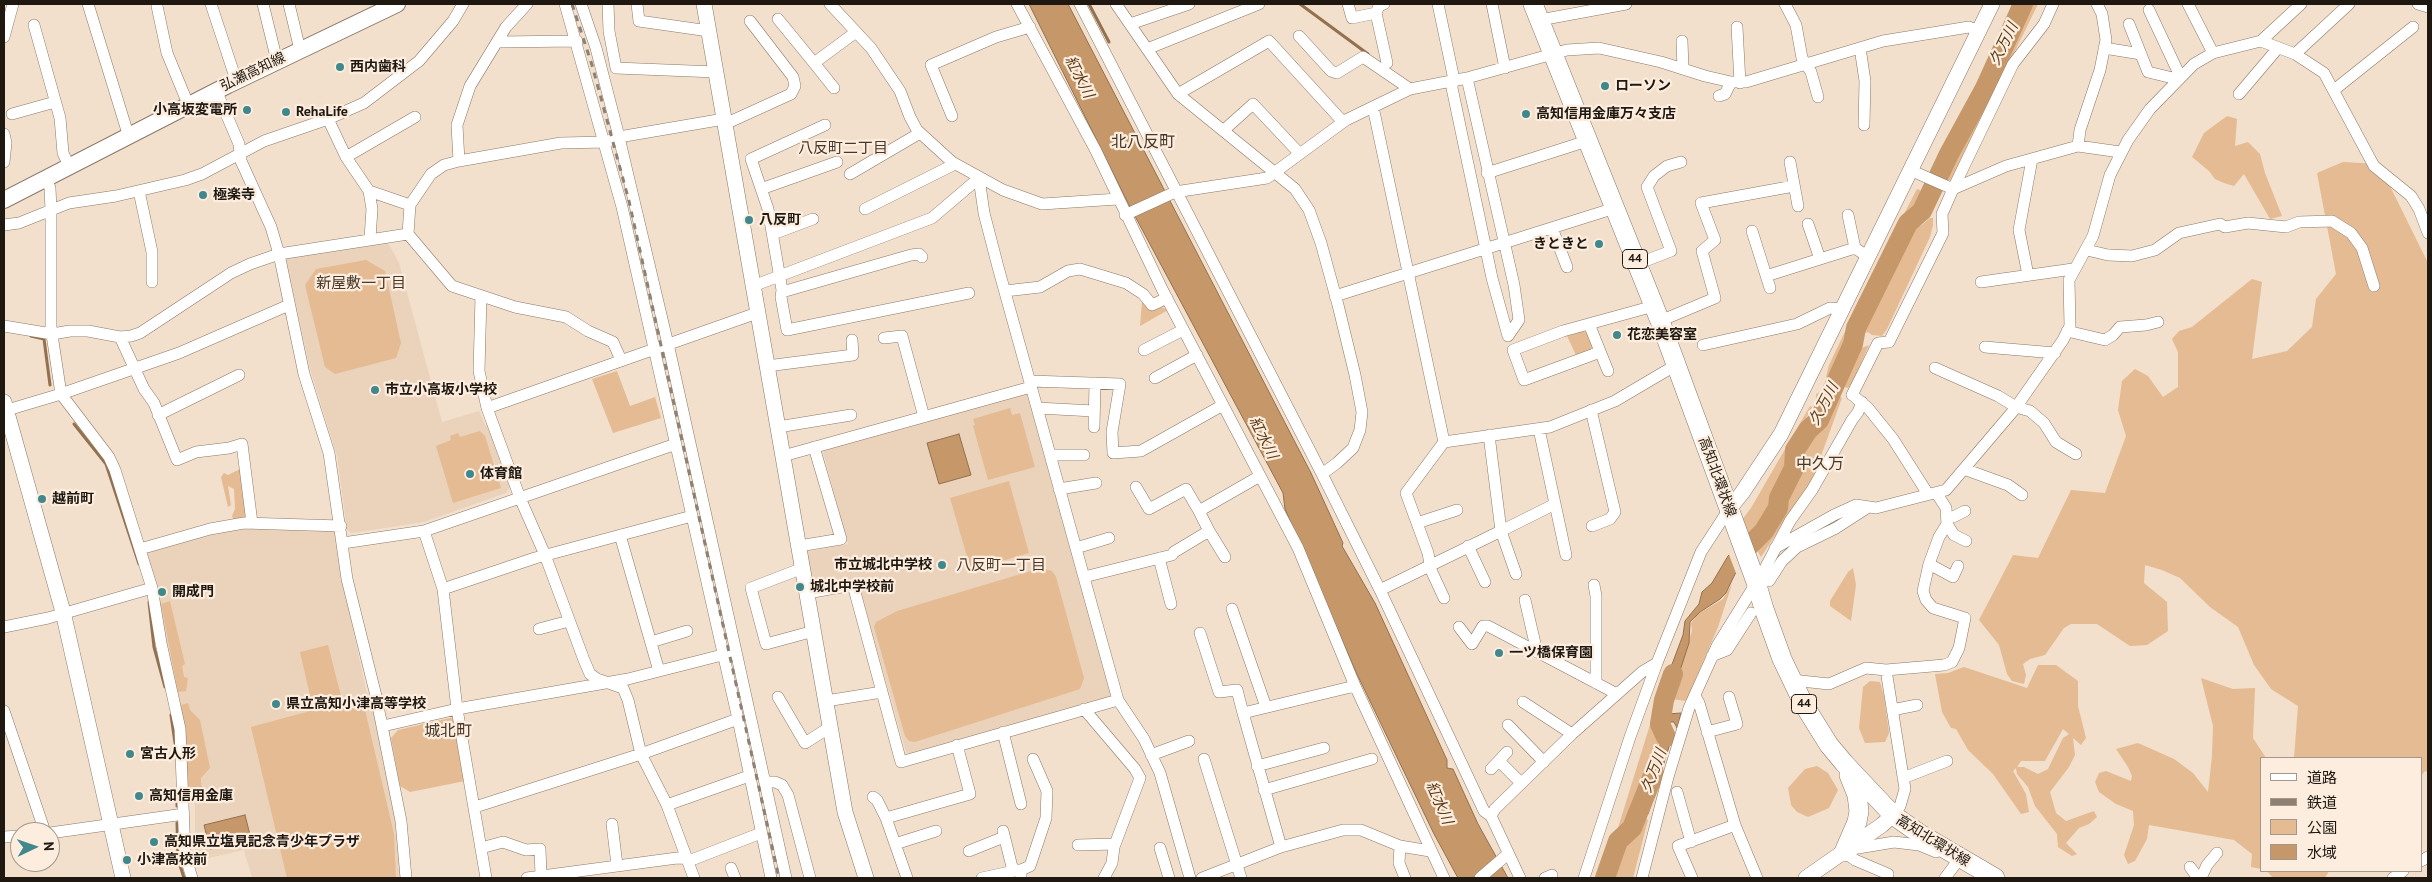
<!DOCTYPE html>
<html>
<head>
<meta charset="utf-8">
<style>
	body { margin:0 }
	#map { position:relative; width:2432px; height:882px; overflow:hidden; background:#f2dfcc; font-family:"PT Sans","Noto Sans JP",sans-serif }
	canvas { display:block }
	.frame { position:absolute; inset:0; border:5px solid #1f1811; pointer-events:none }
	.legend { position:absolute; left:2260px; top:757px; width:162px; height:115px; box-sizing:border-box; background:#fcedde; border:1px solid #a4988c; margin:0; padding:6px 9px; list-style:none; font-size:15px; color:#1f1811 }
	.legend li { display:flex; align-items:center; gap:10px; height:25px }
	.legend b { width:25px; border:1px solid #a4988c }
	.north { position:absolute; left:10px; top:822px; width:50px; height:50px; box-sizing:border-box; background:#fcedde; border:1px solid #a4988c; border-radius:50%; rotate:87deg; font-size:14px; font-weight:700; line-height:20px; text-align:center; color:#1f1811 }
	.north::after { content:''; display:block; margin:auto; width:18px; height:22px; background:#40888c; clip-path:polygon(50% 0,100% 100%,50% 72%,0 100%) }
</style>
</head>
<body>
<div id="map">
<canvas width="2432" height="882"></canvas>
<div class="frame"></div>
<ul class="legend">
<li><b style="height:6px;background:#fff"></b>道路</li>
<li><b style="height:6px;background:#8e8173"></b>鉄道</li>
<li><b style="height:14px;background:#e4bb92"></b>公園</li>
<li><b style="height:14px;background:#c59769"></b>水域</li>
</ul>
<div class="north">N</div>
</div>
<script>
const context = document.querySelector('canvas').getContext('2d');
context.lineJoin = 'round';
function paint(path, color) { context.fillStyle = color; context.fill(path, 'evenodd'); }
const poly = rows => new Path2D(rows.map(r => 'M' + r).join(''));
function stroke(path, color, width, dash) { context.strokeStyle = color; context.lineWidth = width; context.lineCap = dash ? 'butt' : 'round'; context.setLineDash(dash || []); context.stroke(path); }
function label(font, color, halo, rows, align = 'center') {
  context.font = font + ' "PT Sans","Noto Sans JP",sans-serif'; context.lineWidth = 4.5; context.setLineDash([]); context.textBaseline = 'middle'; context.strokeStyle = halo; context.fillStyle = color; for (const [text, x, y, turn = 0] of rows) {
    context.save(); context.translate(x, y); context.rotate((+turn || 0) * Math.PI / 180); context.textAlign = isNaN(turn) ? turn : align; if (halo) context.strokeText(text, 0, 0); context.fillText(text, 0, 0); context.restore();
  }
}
const built = poly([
	[387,241,399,263,442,422,479,411,485,425,488,424,510,487,506,493,424,522,352,533,347,530,337,456,310,369,286,258],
	[1027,393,1111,693,1110,698,909,754,906,752,857,579,818,585,812,582,806,552,848,544,823,452,824,450],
	[236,528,334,530,336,532,343,583,366,690,371,701,398,830,401,878,252,878,244,850,195,861,195,804,188,804,181,708,146,555,148,551]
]);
const green = poly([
	[2031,4,2038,4,1964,155,1951,181,1944,178,1950,166,1950,158,1992,86,2012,40],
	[2227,116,2237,119,2235,146,2248,142,2260,154,2265,173,2282,216,2270,219,2244,174,2234,186,2224,183,2215,179,2209,171,2192,157,2204,133],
	[2343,162,2379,164,2428,263,2428,772,2425,771,2421,776,2421,758,2294,758,2298,706,2271,689,2254,665,2238,627,2210,607,2180,578,2162,570,2145,565,2144,583,2167,602,2168,631,2147,645,2130,646,2097,624,2071,624,2064,628,2045,655,2030,659,2023,664,2026,675,2024,684,2012,681,2007,674,1999,645,1979,620,2013,555,2038,558,2071,490,2105,493,2126,436,2118,410,2122,381,2135,369,2148,376,2163,397,2178,387,2178,352,2172,339,2179,331,2192,327,2252,279,2262,282,2252,359,2287,351,2312,327,2316,299,2336,274,2317,173],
	[1917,189,1920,190,1921,194,1917,203,1911,207,1852,329,1849,343,1838,366,1829,378,1826,377,1829,365,1871,277],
	[1930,218,1933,218,1933,225,1930,237,1887,329,1882,336,1872,335,1868,332,1860,335,1861,326,1909,229,1922,225],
	[366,260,385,271,401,343,396,358,335,374,325,367,305,285,316,269],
	[1142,302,1152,311,1161,307,1168,310,1140,326],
	[1582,331,1589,334,1593,345,1591,350,1576,355,1567,336],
	[1869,345,1852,384,1848,388,1845,387,1843,382,1846,372,1855,351],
	[617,371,630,406,655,397,661,418,613,433,592,379],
	[1822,391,1826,391,1828,394,1816,416,1816,394],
	[1838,395,1842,398,1813,478,1761,557,1758,552,1761,542,1781,508,1782,499,1798,469,1799,452,1812,437,1823,417,1828,414,1833,400],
	[1810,406,1812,407,1789,450,1792,469,1771,506,1771,510,1774,508,1774,511,1764,527,1755,536,1746,534,1741,521,1751,508],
	[1010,408,1012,415,1020,413,1035,467,988,480,973,426,975,425,973,419],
	[480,431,485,436,501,488,453,503,436,446,451,440,450,436,458,433,460,437],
	[242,468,249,521,234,521,232,516,235,509,234,489,228,486,231,505,228,507,221,477,224,473,228,475],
	[1009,481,1029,553,971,570,950,498],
	[1041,568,1052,571,1056,577,1084,678,1080,689,915,742,909,741,905,736,874,627,876,622,897,611],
	[1853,568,1856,585,1851,621,1830,606,1830,601,1848,572],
	[1732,584,1718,627,1688,697,1685,701,1672,699,1671,695,1692,631,1691,623,1698,614,1723,599],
	[170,601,185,664,182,666,184,677,188,678,186,691,178,692,161,604],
	[328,645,341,696,312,704,300,652],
	[2038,665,2056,665,2078,681,2078,706,2086,738,2081,745,2073,738,2075,755,2069,767,2050,792,2056,813,2066,821,2094,811,2097,817,2089,824,2079,828,2066,843,2077,854,2072,856,2058,847,2057,834,2035,806,2028,787,2017,774,2016,768,2013,771,2026,794,2029,812,2021,814,1993,774,1968,750,1956,729,1951,728,1942,712,1935,674,1948,673,1964,667,2027,688],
	[2063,729,2069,734,2063,738,2048,769,2038,774,2024,767,2017,767,2021,761,2045,761],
	[2201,678,2233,689,2255,688,2253,738,2266,758,2261,758,2261,869,2251,867,2252,854,2234,840,2149,825,2147,839,2135,861,2128,864,2124,855,2134,825,2133,811,2116,804,2099,792,2095,782,2099,773,2106,771,2131,781,2132,776,2128,767,2116,749,2138,743,2174,759,2193,773,2208,792,2212,756,2213,726],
	[1870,681,1880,682,1884,696,1889,733,1885,742,1865,743,1859,728,1863,687],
	[362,697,394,834,396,878,287,878,251,727],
	[188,703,190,710,200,720,210,768,201,778,201,785,206,791,189,794,181,705],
	[1656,714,1652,726,1662,735,1641,792,1642,798,1629,826,1613,844,1653,715],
	[450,718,454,719,465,781,410,792,400,786,391,738,398,730],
	[1817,766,1828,773,1838,790,1829,808,1808,817,1797,812,1791,805,1788,788,1805,769],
	[1644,802,1647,806,1646,819,1648,820,1633,878,1610,878,1619,850,1630,835],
	[2267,871,2329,871,2325,878,2273,878]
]);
const water = poly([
	[1029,4,1068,4,1311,473,1343,543,1342,546,1375,603,1447,760,1447,768,1453,769,1478,824,1508,878,1458,878,1434,834,1356,672,1285,509,1283,493,1129,205,1029,4],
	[959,434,971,475,939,484,927,443,959,434],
	[1762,531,1766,531,1758,549,1735,574,1726,593,1720,599,1700,612,1690,622,1689,643,1670,701,1659,699,1683,635,1685,621,1699,604,1702,592,1712,583,1728,556,1747,537,1755,537,1762,531],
	[1656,711,1668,714,1681,713,1677,728,1674,722,1669,722,1669,731,1673,734,1648,814,1648,806,1642,793,1663,737,1659,730,1653,728,1656,711],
	[245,815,251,839,210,849,204,825,245,815]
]);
const pier = poly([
	[1745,535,1752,535,1758,553,1737,576,1728,552]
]);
const stream = poly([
	[1089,4,1109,42],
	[1300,4,1368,54],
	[31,336,44,339,50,385],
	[74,424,106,464,139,564],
	[149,602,154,647,165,687],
	[171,715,175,743],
	[177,806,177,797],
	[177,823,178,859,184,878]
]);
const river = poly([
	[1745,550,1764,531,1778,508,1779,498,1794,468,1795,450,1808,430,1819,420,1853,344,1856,328,1908,223,1922,211,1949,154,1985,88,2023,4],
	[1666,737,1660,724,1664,700,1673,674],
	[1605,878,1618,841,1632,828,1654,773]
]);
const minor = poly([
	[88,4,128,134],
	[211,4,236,80],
	[263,4,277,61],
	[289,4,300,50],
	[565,4,622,207,738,719,771,878],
	[581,4,596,48,617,129,671,357,786,878],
	[608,4,609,31,616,68,716,72],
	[637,4,639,21,709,31],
	[830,4,871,48,900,91,910,117,917,130,952,162,1003,190,1042,204,1118,199],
	[1017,4,1096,151,1163,291,1298,548,1355,686,1444,878],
	[1080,4,1322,474,1380,590,1484,811,1491,816],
	[1116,4,1178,94,1295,189,1309,210,1321,243,1338,305,1355,375,1362,412,1360,430,1353,448,1337,463,1322,474],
	[1348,4,1352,18,1376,13],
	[1384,4,1379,6,1376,13,1387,63],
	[1438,4,1453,75,1452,88,1492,278,1508,336,1519,320,1514,285,1467,78],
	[1492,4,1505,68],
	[1785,4,1796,25,1802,58,1811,72,1818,97],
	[2188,4,2213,53],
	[2418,4,2428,7],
	[157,6,167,53,188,104],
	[2149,10,2180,76],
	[778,19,814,63,856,32],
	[1540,20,1626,4],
	[1130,24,1189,4],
	[2129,24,2148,72,2177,79],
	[34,25,60,118,63,153,69,166],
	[1737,27,1740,83],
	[1299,36,1331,71,1337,73,1363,57,1410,89],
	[4,37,13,4],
	[1682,41,1683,69],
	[2261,41,2295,54,2324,73,2374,166,2411,196,2419,209,2428,233],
	[498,42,577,41],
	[1860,48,1865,81,1864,125],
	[2104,48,2141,54],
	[1147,49,1259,4],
	[2295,54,2349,4],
	[814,63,834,88],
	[216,90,239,144,241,161,271,227,279,254,304,374,329,453,347,579,376,696,401,821,406,878],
	[2334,90,2413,27],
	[1178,94,1269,41,1343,122],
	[2239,94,2278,48],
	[1719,96,1725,94,1731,82],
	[1373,107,1444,442],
	[12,114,55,102],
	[952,116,931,65,996,37,1030,27],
	[328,119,346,157,369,191,410,205],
	[725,124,791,94,795,86,793,77,750,21],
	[825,125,751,159,768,209,782,290,781,297,787,330,969,293],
	[1224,130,1253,104,1300,154],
	[4,134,6,143,4,162],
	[2078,146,2080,130,2100,70,2106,40,2102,14,2097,4],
	[346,157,415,117],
	[459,161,457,125,470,86,506,27,527,4],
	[1790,162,1798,206],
	[1910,170,1953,189,2006,166,2078,146,2120,152],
	[1487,173,1587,141],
	[850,174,920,133],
	[46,178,50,188,51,210,51,328,61,394,109,457,115,470,152,588,161,643,180,729,185,855,192,878],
	[979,178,984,213,998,267,1118,700,1144,739,1160,773,1190,878],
	[761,189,837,162],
	[139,191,152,252,152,282],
	[369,191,372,209,370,238],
	[865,209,955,164],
	[1125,215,1175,192,1267,178,1346,120,1410,89,1467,78,1567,50,1599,48,1661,62,1705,76,1731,82,1746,82,1883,41,1969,27,1979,31],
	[1848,215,1855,248],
	[1808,224,1820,259],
	[4,225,19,223,69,203,116,196,185,180,202,174,264,141,328,119,364,103,419,61,453,21,463,4],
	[1552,228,1567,267],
	[1752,231,1770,288],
	[773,234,813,219],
	[2087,250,2108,255,2132,256,2155,250,2179,233,2220,224,2225,227,2248,223,2286,227,2299,222,2332,221,2351,233,2362,248,2374,286],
	[1637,264,1671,251,1647,187,1654,176,1667,166,1681,162],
	[2028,275,2019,230,2032,159],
	[1766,276,1855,248,1868,257],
	[1981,282,2073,269],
	[753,286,932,218,979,178],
	[1005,291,1040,287,1068,271,1080,269,1126,283,1143,294,1152,305,1167,298],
	[782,292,911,255,919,254,922,257],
	[481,296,479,371,487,408,520,498,545,555,584,660,590,674,597,679,623,688,628,700,641,754,667,805,694,878],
	[1335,296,1615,208],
	[1660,321,1715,298,1702,251,1715,240,1701,203,1794,186],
	[1589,324,1608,371],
	[4,326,52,334,70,331,88,331,120,337,131,336,140,333,231,273,250,264,279,254,408,234],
	[2067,331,2105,340,2113,335,2120,327,2146,325,2158,322],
	[120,337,144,389,154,403,177,460,196,452,229,448,242,444,252,523],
	[884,338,902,336,924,417],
	[1703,345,1797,324,1830,308,1842,309],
	[1985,347,2055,353],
	[1144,350,1183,330],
	[1600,352,1524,380,1513,350,1563,331,1654,306],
	[621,360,613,342,588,331,566,317,515,307,452,286,408,234,410,205,431,174,444,165,459,161,561,143,606,142,619,137,724,119],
	[767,366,853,355,852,340],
	[1935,368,1998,396,2016,407,2030,411,2044,423,2056,442,2076,454],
	[1155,378,1197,355],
	[1030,381,1120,384,1112,432,1113,453,1141,451,1223,405],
	[1852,395,1878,343,1889,342,1943,233,1942,214,1953,189,2013,64,2044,24,2053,4],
	[1856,398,1868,408,1893,439,1928,494],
	[487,408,757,313],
	[1037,408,1094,411],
	[1591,410,1615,512,1610,519,1592,526],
	[4,411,61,394,179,353,289,305],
	[158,415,239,375],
	[778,427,851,415],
	[1094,427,1095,383],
	[1539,429,1566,555],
	[1050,455,1084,455],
	[783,456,1031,387],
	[1964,469,2008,485,2022,495],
	[1136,487,1149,509,1186,489,1199,511],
	[1059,489,1096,483],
	[1948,517,1953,517,1965,511],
	[1417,523,1457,510],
	[1947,524,1954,535,1966,541],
	[424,531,443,589,457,709,486,878],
	[1209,531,1225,557],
	[620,535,659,671],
	[343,543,424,531,676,444],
	[799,546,841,539,814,447],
	[1468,546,1485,582],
	[1076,548,1109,538],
	[1775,548,1834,515,1856,505,1876,508,1946,490,2014,410,2063,340,2070,326,2069,280,2093,236,2110,175,2128,140,2150,109,2194,64,2213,53,2261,41,2301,4],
	[140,549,210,529,244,523,341,526],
	[1159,558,1171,604],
	[1929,564,1953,577,1958,566],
	[803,568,751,588,766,644,814,631],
	[1516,574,1501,531,1555,504],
	[1084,577,1172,555,1174,552,1209,531,1199,511,1260,476],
	[1769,581,1782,561,1797,547,1836,528,1867,508],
	[1594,585,1596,596,1596,683],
	[443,589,535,558,692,516],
	[1380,590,1501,531,1489,435],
	[807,593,853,585,901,762,1118,700],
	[1444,598,1431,570,1428,553,1406,493,1444,442,1550,427,1615,401,1676,365],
	[1525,600,1537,652],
	[1232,609,1266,707],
	[4,627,48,618,152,588],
	[1459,627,1472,644,1483,626,1488,626,1617,694],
	[539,629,569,621],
	[1200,633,1219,692,1237,690,1243,713],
	[651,642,687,631],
	[1712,656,1727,650,1751,613],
	[1886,670,1905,789,1900,806,1893,815],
	[1792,680,1829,684,1866,668,1886,670,1944,665,1952,662,1959,648,1965,618,1933,608,1926,600,1923,591,1929,564,1939,537,1947,524,1946,508,1937,494],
	[1695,696,1699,703,1735,825,1757,878],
	[778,697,805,743,830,727],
	[826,701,882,692],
	[1523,702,1572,734],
	[1084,709,1135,769,1140,778,1114,847,1112,863,1104,878],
	[1892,710,1917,705],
	[4,711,45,832],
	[1508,725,1544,762],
	[383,726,457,709,628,679,730,653],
	[1003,732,1021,804],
	[1707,732,1737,724,1729,697],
	[1151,755,1189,741],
	[1204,759,1241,878],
	[1499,761,1521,783],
	[1257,766,1324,748],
	[1491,769,1507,752],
	[1903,778,1947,761],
	[765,782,775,782,782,785,788,795,810,878],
	[1264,790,1372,759],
	[1677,792,1691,842],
	[873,797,877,800,886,818,907,878],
	[667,805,749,776],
	[475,807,641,754,738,719],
	[886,818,970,794,957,745],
	[612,824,617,865],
	[1003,831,1013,871],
	[50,833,184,814],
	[4,837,20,836],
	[895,844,936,831],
	[1078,845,1115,844],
	[1400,846,1399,863,1405,878],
	[1281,847,1243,713,1355,686],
	[481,848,503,842,526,850,540,849,541,876],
	[1160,848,1169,878],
	[1852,849,1894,842,1919,845,1936,852],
	[969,851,1004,837],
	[1844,852,1855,860,1888,874],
	[2421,861,2428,857],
	[2190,867,2198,878],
	[731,868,735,878],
	[527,878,677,858,694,859,761,833],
	[982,878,1019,870],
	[1021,878,1021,870,1030,866,1046,818,1047,791,1033,759],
	[1202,878,1281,847,1343,830,1361,830,1400,846,1430,851],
	[1480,878,1508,854],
	[1520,878,1491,816,1495,809,1572,734,1642,672,1657,663],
	[1545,878,1552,875],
	[1584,878,1630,737,1657,663,1701,552,1729,509],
	[1642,878,1668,777,1689,708,1717,646,1763,572,1790,521,1812,490,1852,420,1858,412,1862,402],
	[1692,878,1678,846,1735,825],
	[1945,878,1960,858,1954,857],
	[2201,878,2207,865,2217,853],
	[2393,878,2403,871]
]);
const tertiary = poly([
	[704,4,845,812,866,878],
	[4,402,63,612,123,878],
	[1729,509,1742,493,1781,434,1992,4],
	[1806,878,1882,825,1893,815]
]);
const secondary = poly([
	[4,200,228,85,397,4]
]);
const primary = poly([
	[1533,4,1660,321,1756,582,1764,609,1782,659,1804,705,1829,745,1844,763,1893,815,1920,834,1995,878],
	[1844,852,1857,822,1859,811,1857,795,1849,775]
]);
const rail = poly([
	[572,4,592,65,629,201,779,878]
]);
const markers = [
	[340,67,5,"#40888c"],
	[1605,86,5,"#40888c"],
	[247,110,5,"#40888c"],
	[286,112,5,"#40888c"],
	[1526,114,5,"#40888c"],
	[203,195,5,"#40888c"],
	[749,220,5,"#40888c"],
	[1599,244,5,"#40888c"],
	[1617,335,5,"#40888c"],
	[375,390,5,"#40888c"],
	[470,474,5,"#40888c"],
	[42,499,5,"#40888c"],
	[942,565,5,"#40888c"],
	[800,587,5,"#40888c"],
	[162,592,5,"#40888c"],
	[1499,653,5,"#40888c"],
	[276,704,5,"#40888c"],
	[130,754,5,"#40888c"],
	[139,796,5,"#40888c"],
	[154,842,5,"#40888c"],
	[127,860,5,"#40888c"]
];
const shields = [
	[1635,259,25],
	[1804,704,25]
];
const shieldNames = [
	["44",1635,259],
	["44",1804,704]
];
const poiNames = [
	["西内歯科",350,67],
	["ローソン",1615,86],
	["小高坂変電所",237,110,"right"],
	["RehaLife",296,112],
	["高知信用金庫万々支店",1536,114],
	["極楽寺",213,195],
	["八反町",759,220],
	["きときと",1589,244,"right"],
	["花恋美容室",1627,335],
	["市立小高坂小学校",385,390],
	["体育館",480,474],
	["越前町",52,499],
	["市立城北中学校",932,565,"right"],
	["城北中学校前",810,587],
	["開成門",172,592],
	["一ツ橋保育園",1509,653],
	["県立高知小津高等学校",286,704],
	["宮古人形",140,754],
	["高知信用金庫",149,796],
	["高知県立塩見記念青少年プラザ",164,842],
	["小津高校前",137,860]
];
const streetNames = [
	["弘瀬高知線",253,72,-26],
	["高知北環状線",1717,477,70],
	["高知北環状線",1933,841,32]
];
const waterNames = [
	["久万川",2004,44,-64],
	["紅水川",1079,77,63],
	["久万川",1824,404,-62],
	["紅水川",1263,438,64],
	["久万川",1654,771,-69],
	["紅水川",1439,803,67]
];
const neighbourhoodNames = [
	["八反町二丁目",843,149],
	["新屋敷一丁目",361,284],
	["八反町一丁目",1001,566]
];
const quarterNames = [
	["北八反町",1143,142],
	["中久万",1820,464],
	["城北町",448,731]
];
paint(built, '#ebd2bb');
paint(green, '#e4bb92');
paint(water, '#c59769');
stroke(water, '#93714f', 1);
paint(pier, '#f2dfcc');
stroke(stream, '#93714f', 3);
stroke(river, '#c59769', 20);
stroke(minor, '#8b7968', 12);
stroke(tertiary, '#8b7968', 16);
stroke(secondary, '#8b7968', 18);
stroke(primary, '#8b7968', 20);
stroke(minor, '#fff', 11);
stroke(tertiary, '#fff', 15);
stroke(secondary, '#fff', 16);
stroke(primary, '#fff', 19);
stroke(rail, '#8e8173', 3, [6, 6]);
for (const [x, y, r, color] of markers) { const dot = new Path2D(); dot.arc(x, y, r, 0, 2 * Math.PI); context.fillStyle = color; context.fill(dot); stroke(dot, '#fcedde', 2); }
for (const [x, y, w] of shields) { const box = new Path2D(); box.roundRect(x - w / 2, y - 9.5, w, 19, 4); context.fillStyle = '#fcedde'; context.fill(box); stroke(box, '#1f1811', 1); }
label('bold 12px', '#1f1811', null, shieldNames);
label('bold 14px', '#1f1811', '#fcedde', poiNames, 'left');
label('14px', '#1f1811', '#fcedde', streetNames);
label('italic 15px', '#5b3b17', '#fcedde', waterNames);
label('15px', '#463728', '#fcedde', neighbourhoodNames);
label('16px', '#463728', '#fcedde', quarterNames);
</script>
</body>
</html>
